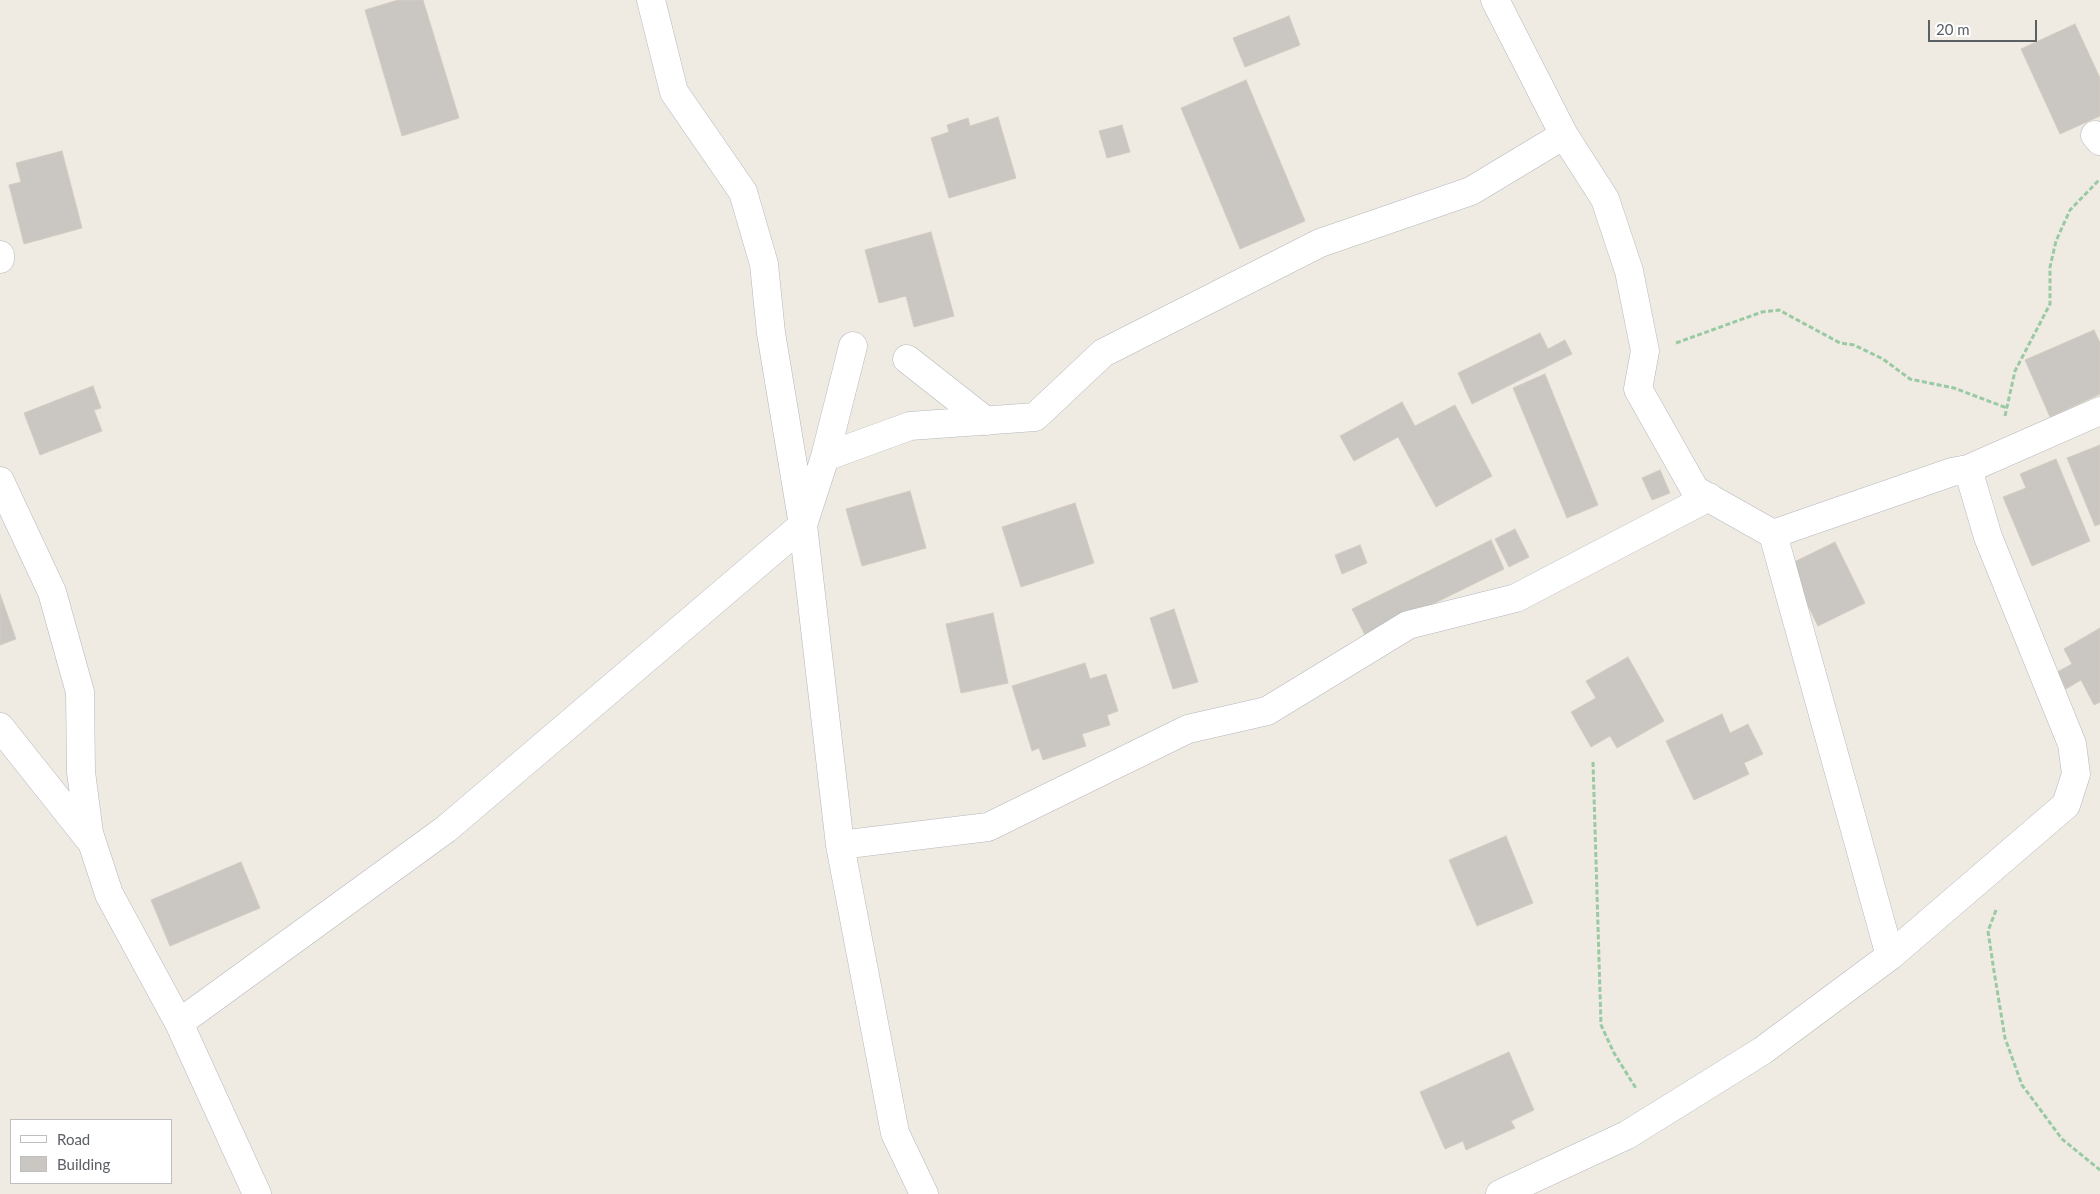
<!DOCTYPE html>
<html>
<head>
<meta charset="utf-8">
<style>
	body { margin:0 }
	#map { position:relative; width:2100px; height:1194px; overflow:hidden; background:#efebe3; font-family:Lato,sans-serif }
	canvas { display:block }
	.legend { position:absolute; left:10px; top:1119px; width:162px; height:65px; box-sizing:border-box; background:#fff; border:1px solid #bdbfc1; margin:0; padding:6px 9px; list-style:none; font-size:15px; color:#5b6065 }
	.legend li { display:flex; align-items:center; gap:10px; height:25px }
	.legend b { width:25px; border:1px solid #bdbfc1 }
	.scale { position:absolute; left:1928px; top:20px; width:109px; height:22px; box-sizing:border-box; border:2px solid #5b6065; border-top:0; padding-left:6px; font-size:15px; line-height:18px; white-space:nowrap; color:#5b6065; -webkit-text-stroke:4px #fff; paint-order:stroke }
</style>
</head>
<body>
<div id="map">
<canvas width="2100" height="1194"></canvas>
<ul class="legend">
<li><b style="height:6px;background:#fff"></b>Road</li>
<li><b style="height:14px;background:#cac6c1"></b>Building</li>
</ul>
<div class="scale">20 m</div>
</div>
<script>
const context = document.querySelector('canvas').getContext('2d');
context.lineJoin = 'round';
function paint(path, color) { context.fillStyle = color; context.fill(path, 'evenodd'); }
const poly = rows => new Path2D(rows.map(r => 'M' + r).join(''));
function stroke(path, color, width, dash) { context.strokeStyle = color; context.lineWidth = width; context.lineCap = dash ? 'butt' : 'round'; context.setLineDash(dash || []); context.stroke(path); }
const building = poly([
	[398,0,423,0,459,118,402,136,365,10,398,0],
	[1289,16,1300,45,1245,67,1233,38,1289,16],
	[2075,24,2100,78,2100,116,2060,134,2021,49,2075,24],
	[1246,80,1305,221,1240,249,1181,108,1246,80],
	[998,117,1016,178,949,198,931,138,949,132,947,125,968,118,970,126,998,117],
	[1122,125,1130,152,1107,158,1099,131,1122,125],
	[62,151,82,228,24,244,9,185,21,182,16,163,62,151],
	[931,232,954,316,914,327,906,296,879,303,865,250,931,232],
	[2094,330,2100,343,2100,394,2050,417,2025,360,2094,330],
	[1540,333,1548,349,1565,340,1572,354,1472,404,1458,373,1540,333],
	[1545,374,1598,505,1567,518,1513,388,1545,374],
	[93,386,101,408,94,410,102,431,40,455,24,413,93,386],
	[1402,402,1415,426,1455,405,1492,476,1436,507,1398,437,1354,461,1340,436,1402,402],
	[2100,445,2100,524,2095,526,2067,458,2100,445],
	[2056,459,2090,541,2032,566,2003,497,2026,488,2020,474,2056,459],
	[1660,470,1670,493,1652,500,1642,478,1660,470],
	[910,491,926,548,862,566,846,509,910,491],
	[1075,503,1094,563,1021,587,1002,527,1075,503],
	[1515,529,1529,557,1509,567,1495,539,1515,529],
	[1491,540,1504,569,1366,637,1352,609,1491,540],
	[1835,542,1865,603,1818,626,1788,565,1835,542],
	[1360,545,1367,563,1342,574,1335,555,1360,545],
	[0,594,16,639,0,645,0,594],
	[1174,609,1198,682,1173,689,1150,618,1174,609],
	[993,613,1008,683,961,693,946,624,993,613],
	[2100,628,2100,702,2094,705,2081,680,2066,689,2057,672,2072,664,2064,649,2100,628],
	[1628,657,1664,721,1617,748,1610,736,1591,747,1571,712,1596,698,1586,681,1628,657],
	[1085,663,1090,679,1106,674,1118,711,1107,715,1110,725,1082,734,1086,746,1043,760,1039,748,1032,751,1012,686,1085,663],
	[1722,714,1730,733,1748,724,1763,754,1744,763,1749,774,1694,800,1666,741,1722,714],
	[1506,836,1533,903,1477,926,1449,860,1506,836],
	[241,862,260,908,170,946,151,900,241,862],
	[1509,1052,1534,1110,1511,1121,1515,1128,1466,1150,1463,1141,1445,1149,1420,1092,1509,1052]
]);
const path = poly([
	[1676,343,1762,312,1779,310,1840,343,1854,345,1883,359,1910,379,1954,388,2007,408],
	[2005,416,2015,371,2050,304,2050,267,2056,241,2070,210,2100,179],
	[1593,762,1601,1025,1614,1053,1637,1090],
	[1996,910,1988,931,1994,971,2005,1038,2022,1085,2062,1139,2100,1170]
]);
const minor = poly([
	[651,0,674,92,743,192,764,264,771,333,803,525,840,845,895,1133,924,1194],
	[1495,0,1564,135,1605,199,1629,271,1645,351,1638,389,1695,490,1773,534,1952,472,1968,469],
	[2095,135,2100,141],
	[0,255,0,259],
	[907,359,986,421],
	[825,457,853,346],
	[0,481,52,592,80,692,81,772,89,833,109,894,179,1023,257,1194],
	[1773,534,1890,956],
	[0,727,89,839],
	[840,845,988,827,1188,729,1267,711,1408,625,1516,598,1709,497],
	[179,1023,446,829,803,525,825,457,910,426,1035,417,1103,353,1320,243,1471,191,1564,135],
	[1500,1194,1627,1135,1762,1051,1890,956,2066,805,2076,774,2072,744,1988,537,1968,469,2100,411]
]);
paint(building, '#cac6c1');
stroke(building, '#d4ccc2', 1);
stroke(minor, '#b4b7bb', 29);
stroke(path, '#99caa3', 3, [5, 2.5]);
stroke(minor, '#fff', 28);
</script>
</body>
</html>
